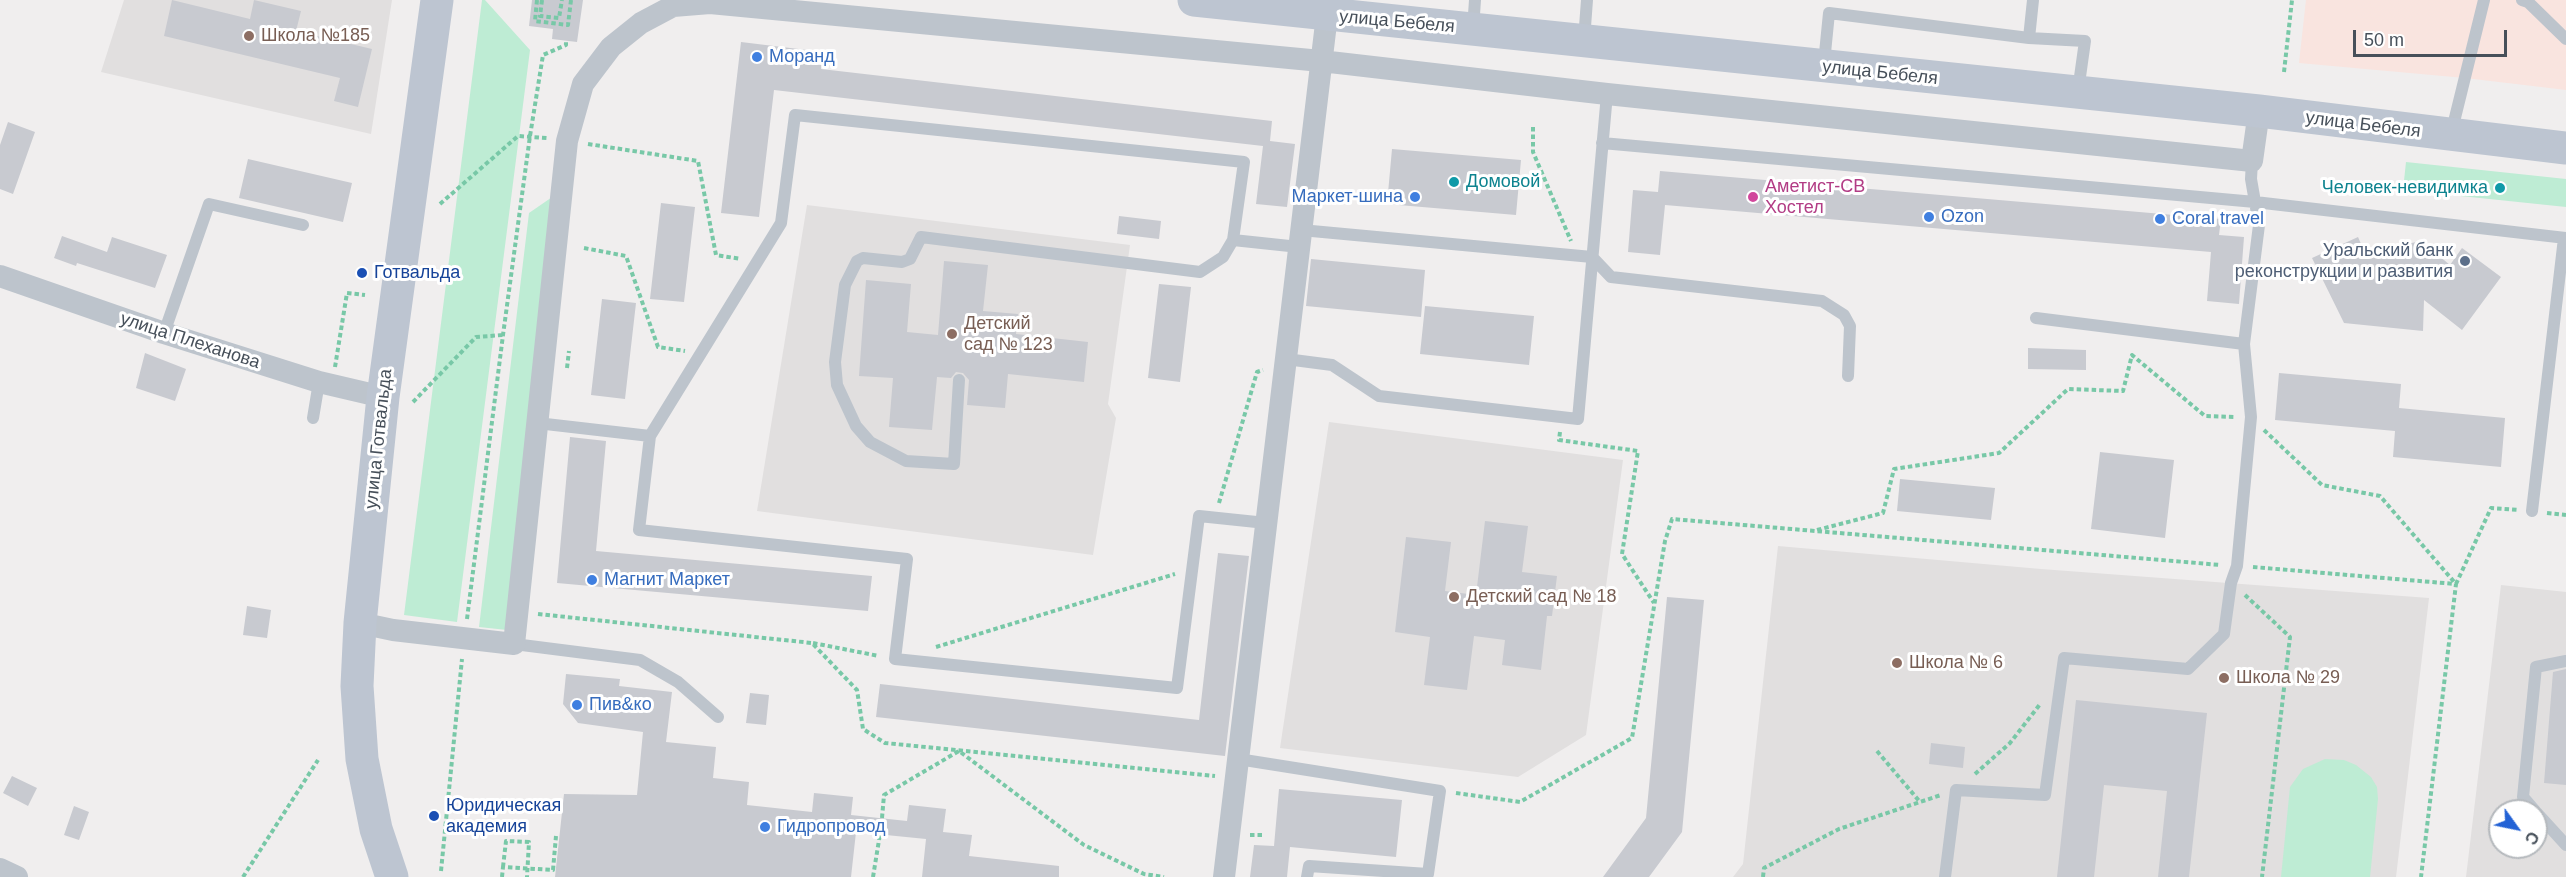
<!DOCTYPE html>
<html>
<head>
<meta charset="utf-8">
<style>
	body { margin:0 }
	#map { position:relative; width:2566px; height:877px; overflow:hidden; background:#f0eeee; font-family:Helvetica,sans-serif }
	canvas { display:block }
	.north { position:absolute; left:2488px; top:799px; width:60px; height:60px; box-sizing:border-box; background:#fff; border:2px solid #b5b9bd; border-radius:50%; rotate:123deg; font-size:16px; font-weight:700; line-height:24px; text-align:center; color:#47505a }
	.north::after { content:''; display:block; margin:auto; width:21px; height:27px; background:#2362d5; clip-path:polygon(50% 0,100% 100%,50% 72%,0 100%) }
	.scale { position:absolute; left:2353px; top:30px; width:154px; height:27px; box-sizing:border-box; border:3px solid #47505a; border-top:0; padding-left:8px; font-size:18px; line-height:21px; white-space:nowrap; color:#47505a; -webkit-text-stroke:4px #fff; paint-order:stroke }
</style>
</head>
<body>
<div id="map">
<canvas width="2566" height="877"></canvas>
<div class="north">С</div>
<div class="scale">50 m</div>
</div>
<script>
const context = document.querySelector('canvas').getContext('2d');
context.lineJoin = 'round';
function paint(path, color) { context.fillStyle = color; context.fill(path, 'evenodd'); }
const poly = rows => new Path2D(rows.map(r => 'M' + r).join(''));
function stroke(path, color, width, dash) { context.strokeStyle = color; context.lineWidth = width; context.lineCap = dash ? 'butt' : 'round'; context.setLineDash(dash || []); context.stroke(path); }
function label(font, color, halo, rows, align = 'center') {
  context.font = font + ' Helvetica,sans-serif'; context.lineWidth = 6; context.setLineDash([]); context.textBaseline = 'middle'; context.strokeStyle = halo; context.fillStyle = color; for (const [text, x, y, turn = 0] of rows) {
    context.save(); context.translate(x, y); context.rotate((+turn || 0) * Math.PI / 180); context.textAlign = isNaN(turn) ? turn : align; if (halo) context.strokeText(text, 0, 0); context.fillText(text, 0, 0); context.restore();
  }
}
const education = poly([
	[124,0,392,0,371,134,101,72],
	[807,205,1130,245,1108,404,1116,418,1093,555,757,511],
	[1329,422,1623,460,1586,735,1518,777,1280,748],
	[1778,546,2041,569,2429,598,2396,877,1733,877,1743,864],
	[2501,585,2566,592,2566,877,2466,877],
	[2500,811,2536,811,2536,847,2500,847]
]);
const medical = poly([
	[2306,0,2566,0,2566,90,2465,78,2299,63]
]);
const green = poly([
	[482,0,485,0,530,50,457,622,404,615],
	[2406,162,2566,179,2566,207,2403,190],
	[558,193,507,630,479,627,529,213],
	[2325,759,2344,760,2356,765,2371,777,2377,787,2378,799,2370,877,2281,877,2290,787,2303,769]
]);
const building = poly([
	[172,0,250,19,254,0,301,11,296,31,372,49,358,107,334,101,340,78,164,36],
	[532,0,583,0,577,42,552,39,553,29,529,26],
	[741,42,823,52,821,69,1272,121,1270,141,1295,144,1287,207,1256,204,1263,146,774,90,759,217,721,213],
	[8,122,35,132,13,194,0,189,0,145],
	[1392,149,1521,160,1516,215,1387,204],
	[248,159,352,183,343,222,239,198],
	[1660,171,2221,219,2219,235,2244,237,2239,304,2207,301,2211,252,1665,205,1660,255,1628,252,1633,190,1658,192],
	[661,203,695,207,684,302,650,299],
	[1119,216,1161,221,1159,239,1117,234],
	[62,236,107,252,112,237,167,255,155,288,77,263,76,266,54,258],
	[2358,237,2365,253,2421,241,2450,265,2462,248,2501,277,2462,330,2424,300,2423,331,2344,323,2312,258],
	[1311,259,1425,270,1421,317,1306,306],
	[944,261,988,265,983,311,1018,314,1016,334,1088,342,1084,382,1008,374,1005,408,967,405,969,380,963,373,956,372,951,378,937,377,932,430,889,427,893,378,859,376,866,280,911,284,907,332,938,335],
	[1159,284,1191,287,1180,382,1148,378],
	[602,299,636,303,625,399,591,395],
	[1425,306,1534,316,1529,365,1420,354],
	[2028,348,2086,350,2086,370,2028,369],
	[145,353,186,369,175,401,136,388],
	[2279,373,2401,384,2399,408,2505,418,2501,467,2393,457,2395,431,2275,420],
	[570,437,606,441,596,551,872,576,868,611,557,583],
	[2100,452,2174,460,2165,538,2091,529],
	[1900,479,1995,488,1991,520,1897,511],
	[1485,521,1528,526,1522,572,1557,576,1552,616,1547,616,1541,670,1502,665,1505,640,1474,636,1467,690,1424,685,1430,637,1395,632,1406,537,1451,542,1445,591,1476,595],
	[1218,553,1249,556,1225,756,876,717,880,684,1199,720],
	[1667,597,1704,600,1682,832,1649,877,1603,877,1646,818],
	[247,606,271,610,267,638,243,635],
	[2566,669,2566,785,2544,783,2553,672],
	[566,674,620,679,619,686,672,692,666,742,716,747,713,778,749,782,747,805,812,812,814,793,853,797,851,815,907,821,909,805,946,809,943,832,972,835,969,856,1059,866,1059,877,922,877,926,839,856,832,851,877,555,877,564,794,637,795,643,732,578,723,563,704],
	[750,693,769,695,766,725,746,723],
	[2076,700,2207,713,2189,877,2158,877,2167,791,2104,785,2094,877,2057,877],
	[1931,743,1965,747,1963,768,1929,764],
	[12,776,37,788,28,806,3,793],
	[1279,789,1402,800,1396,857,1290,847,1287,877,1250,877,1254,845,1274,846],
	[74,806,89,812,79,840,64,835]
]);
const path = poly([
	[537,0,535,21,568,25,571,0],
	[542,0,540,16,559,18,562,0],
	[2284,72,2292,0],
	[1533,127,1533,152,1571,241],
	[588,144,698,161,716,255,741,259],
	[440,204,518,136,547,138],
	[584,248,626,256,658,347,685,351],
	[335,367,347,293,365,295],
	[567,368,569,351],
	[413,402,476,337,503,335],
	[2264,430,2322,485,2380,496,2456,584,2491,508,2519,510],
	[1560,432,1559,440,1638,451,1622,554,1654,603],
	[1219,503,1257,372,1263,370],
	[2547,513,2566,515],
	[1817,530,1883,513,1894,469,1999,453,2068,389,2123,391,2132,355,2205,416,2235,417],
	[2253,567,2456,584,2421,877],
	[2245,595,2290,637,2262,877],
	[538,614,812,643,857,690,863,729,885,743,1215,776],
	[467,619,503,335,530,136,543,55,566,45,566,40],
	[813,643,879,656],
	[936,647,1175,574],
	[1877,751,1920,802],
	[1975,774,2010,743,2041,703],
	[1456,793,1520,802,1632,738,1665,541,1672,519,2221,565],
	[882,818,884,795,959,751,1084,845,1144,874,1164,877],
	[1250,835,1264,835],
	[503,867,506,841,529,842,527,877],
	[441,871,462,659],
	[243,877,318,760],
	[502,877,503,867,553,870,556,836],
	[873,877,880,834],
	[1763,877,1764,868,1839,829,1941,795]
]);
const lane = poly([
	[2522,0,2528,2,2566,39],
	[1473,29,1475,0],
	[2029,38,2033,0],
	[1584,40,1587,0],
	[1824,63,1829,13,2029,38,2085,41,2078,91],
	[2451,134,2484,0],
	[1602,143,2255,202,2566,238],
	[1301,230,1592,257,1611,277,1822,301,1844,315,1850,326,1848,376],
	[2036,318,2244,344,2259,225,2251,179,2252,161],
	[164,333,209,204,303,225],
	[1286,359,1332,365,1379,396,1578,419,1607,94],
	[959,380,954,464,906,461,870,442,856,426,837,385,835,362,845,285,857,261,863,258,902,262,910,259,921,237,1200,272,1223,257,1233,240],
	[313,418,319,382],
	[537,423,650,436,781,223,795,115,1244,162,1233,240,1299,247],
	[650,436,639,530,907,559,895,659,1177,688,1199,516,1266,523],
	[2532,511,2564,238],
	[514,644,640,660,678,682,718,717],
	[1238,759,1440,791,1428,874,1309,866,1307,877],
	[2535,811,2523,797,2536,667,2566,661],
	[2536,812,2566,845],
	[1945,877,1956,790,2045,795,2064,658,2188,669,2224,634,2231,583,2237,566,2251,417,2244,344]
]);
const street = poly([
	[0,276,164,333,319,382,383,397],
	[360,623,393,630,514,644,567,141,583,84,611,47,641,23,673,6,710,3,1321,61,1607,94,2252,161,2259,111],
	[0,869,17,877],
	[1224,877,1327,15]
]);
const secondary = poly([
	[1194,0,2259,111,2566,148],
	[392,877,376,829,362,759,357,686,360,623,383,397,437,0]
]);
const markers = [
	[249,36,6,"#8d6e63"],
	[757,57,6,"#3f7fe0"],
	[1454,182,6,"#0f9aa8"],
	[2500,188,6,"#0f9aa8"],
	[1415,197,6,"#3f7fe0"],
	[1753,197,6,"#d1479c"],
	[1929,217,6,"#3f7fe0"],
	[2160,219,6,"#3f7fe0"],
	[2465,261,6,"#5c6f8a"],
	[362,273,6,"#1a4fb4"],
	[952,334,6,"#8d6e63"],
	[592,580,6,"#3f7fe0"],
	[1454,597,6,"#8d6e63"],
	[1897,663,6,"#8d6e63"],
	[2224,678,6,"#8d6e63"],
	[577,705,6,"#3f7fe0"],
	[434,816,6,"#1a4fb4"],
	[765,827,6,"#3f7fe0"]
];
const streetNames = [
	["улица Бебеля",1397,22,5],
	["улица Бебеля",1880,73,6],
	["улица Бебеля",2363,125,7],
	["улица Плеханова",190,341,18],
	["улица Готвальда",379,439,-84]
];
const educationNames = [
	["Школа №185",261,36],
	["Детский",964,324],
	["сад № 123",964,345],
	["Детский сад № 18",1466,597],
	["Школа № 6",1909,663],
	["Школа № 29",2236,678]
];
const shopNames = [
	["Моранд",769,57],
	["Маркет-шина",1403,197,"right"],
	["Ozon",1941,217],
	["Coral travel",2172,219],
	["Магнит Маркет",604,580],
	["Пив&ко",589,705],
	["Гидропровод",777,827]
];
const cultureNames = [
	["Домовой",1466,182],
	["Человек-невидимка",2488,188,"right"]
];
const hotelNames = [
	["Аметист-СВ",1765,187],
	["Хостел",1765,208]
];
const serviceNames = [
	["Уральский банк",2453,251],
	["реконструкции и развития",2453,272]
];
const transitNames = [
	["Готвальда",374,273],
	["Юридическая",446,806],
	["академия",446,827]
];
paint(education, '#e1dfdf');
paint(medical, '#f9e4df');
paint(green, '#beecd4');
paint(building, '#c8cad0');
stroke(path, '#78c8a7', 4, [4.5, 3]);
stroke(lane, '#bdc4cc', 12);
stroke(street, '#bdc4cc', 22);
stroke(secondary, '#bdc5d1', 33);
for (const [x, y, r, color] of markers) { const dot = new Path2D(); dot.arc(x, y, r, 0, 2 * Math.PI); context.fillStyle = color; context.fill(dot); stroke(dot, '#fff', 2); }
label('18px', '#47505a', '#fff', streetNames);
label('18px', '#785e54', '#fff', educationNames, 'left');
label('18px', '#366cbe', '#fff', shopNames, 'left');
label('18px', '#0d838f', '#fff', cultureNames, 'left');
label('18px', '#b23c85', '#fff', hotelNames, 'left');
label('18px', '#4e5e75', '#fff', serviceNames, 'right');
label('18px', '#164399', '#fff', transitNames, 'left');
</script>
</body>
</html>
